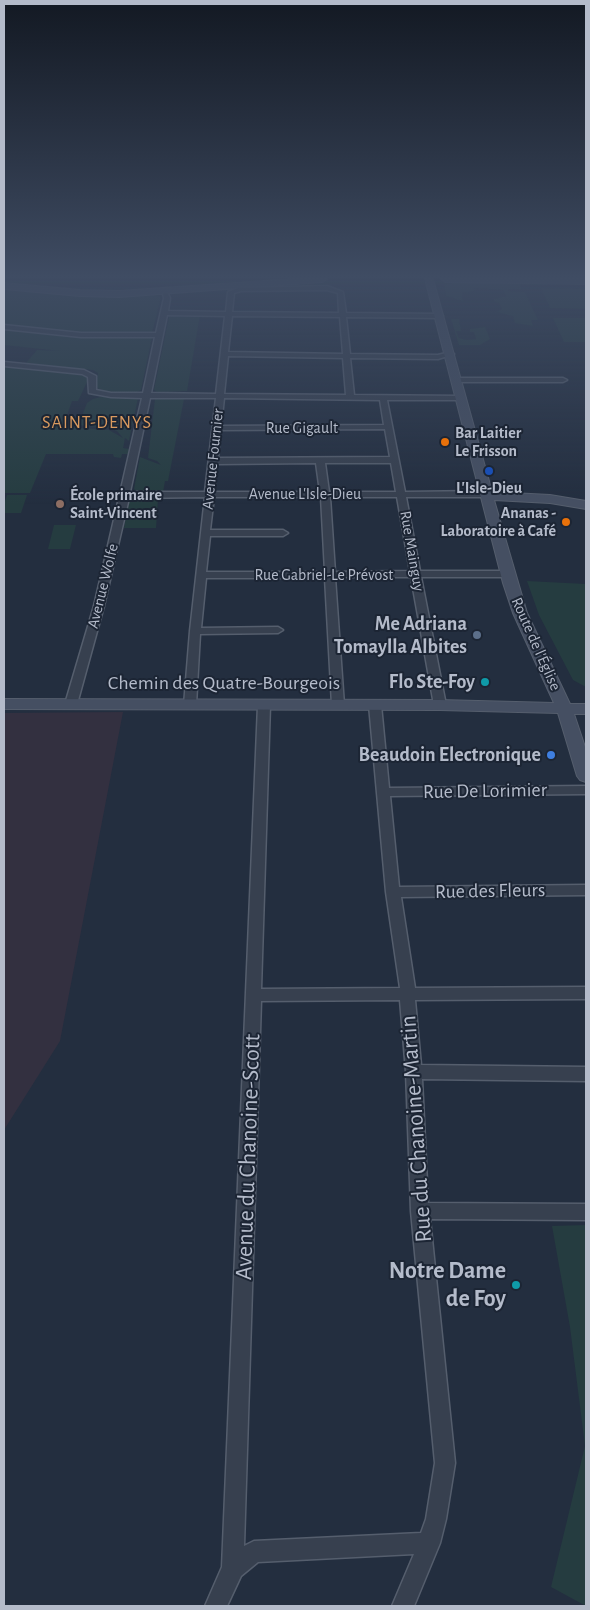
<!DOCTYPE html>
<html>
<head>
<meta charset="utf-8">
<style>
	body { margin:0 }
	#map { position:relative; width:590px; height:1610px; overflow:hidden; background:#232e3f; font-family:"Alegreya Sans",sans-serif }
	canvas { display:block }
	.frame { position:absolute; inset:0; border:5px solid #b4bbca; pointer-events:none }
</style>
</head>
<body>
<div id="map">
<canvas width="590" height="1610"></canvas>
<div class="frame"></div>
</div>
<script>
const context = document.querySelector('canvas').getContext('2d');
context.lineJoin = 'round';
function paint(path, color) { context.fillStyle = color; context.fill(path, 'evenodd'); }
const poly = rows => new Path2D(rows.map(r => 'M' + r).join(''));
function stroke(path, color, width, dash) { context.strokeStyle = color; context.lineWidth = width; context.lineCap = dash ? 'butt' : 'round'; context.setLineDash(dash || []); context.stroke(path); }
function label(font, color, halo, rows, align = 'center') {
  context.font = font + ' "Alegreya Sans",sans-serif'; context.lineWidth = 4; context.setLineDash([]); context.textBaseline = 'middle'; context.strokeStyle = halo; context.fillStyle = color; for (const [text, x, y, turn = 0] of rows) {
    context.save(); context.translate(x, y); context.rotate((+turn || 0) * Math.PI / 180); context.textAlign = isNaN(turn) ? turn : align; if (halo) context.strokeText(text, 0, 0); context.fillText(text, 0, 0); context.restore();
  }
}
const medical = poly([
	[123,712,60,1041,4,1130,4,713]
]);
const green = poly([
	[455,282,519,283,522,289,508,289,508,291,525,292,538,320,531,320,533,326,539,327,515,323,513,316,497,312,502,309,499,303,494,301,494,299,506,296,503,290,475,288,474,291,462,293,463,301,446,296,444,285],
	[541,288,586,289,586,309,550,308],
	[9,290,87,297,156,295,161,297,152,333,88,333,4,325,4,294],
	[174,315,200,315,187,391,157,392,154,390,169,317],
	[553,318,586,318,586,342,564,342],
	[451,319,459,319,461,331,456,331,459,338,467,340,476,339,474,332,470,332,470,329,485,327,490,339,480,345,459,345],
	[4,329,68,336,152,337,141,390,135,393,105,392,96,387,98,373,93,370,26,363,37,350,60,351,4,345],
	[4,365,72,371,87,377,88,380,78,401,72,401,65,421,67,422,67,427,109,430,123,438,117,431,110,428,76,425,75,421,82,416,87,403,93,399,101,397,138,398,129,441,125,438,123,448,129,449,128,454,122,454,121,458,114,457,113,454,46,454,30,493,4,493],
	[155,399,184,399,168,481,165,481,163,492,138,492,134,489,140,457,161,465,157,461,148,458],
	[7,495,27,495,21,513,4,513,4,504],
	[139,498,158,498,156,528,124,528,129,502],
	[54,525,76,525,70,549,48,549],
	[527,581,586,584,586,687,573,680,539,615],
	[586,1225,586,1606,551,1587,585,1446,570,1327,552,1226]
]);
const street = poly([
	[327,286,343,292,346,313,440,314,443,316,440,318,346,317,350,354,438,355,450,352,454,354,438,359,350,358,354,395,461,396,465,398,461,400,387,400,405,492,485,491,489,494,485,497,406,497,420,571,507,571,512,574,507,577,421,577,446,705,440,708,434,705,411,577,335,577,344,705,338,708,332,705,325,578,206,578,201,628,278,627,283,630,278,633,200,634,196,705,190,708,186,707,184,705,190,631,205,497,129,498,104,606,77,704,71,707,67,706,65,704,94,606,142,398,111,397,89,393,88,377,82,374,4,366,4,362,84,370,96,376,96,390,111,393,143,393,155,337,81,337,4,329,4,325,81,333,156,333,164,298,162,290,166,290,170,298,168,311,226,312,228,292,238,288,327,286],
	[327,290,338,293,339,313,232,312,234,293,241,291,327,290],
	[167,315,225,316,216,394,151,393,167,315],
	[232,316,340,317,343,354,228,352,232,316],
	[228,356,343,358,346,395,224,394,228,356],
	[150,398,216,398,205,492,130,492,150,398],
	[224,398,380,400,384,425,221,426,224,398],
	[385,429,390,457,218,458,220,430,385,429],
	[316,463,320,492,214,492,217,464,316,463],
	[325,463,391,463,396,492,329,492,325,463],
	[214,497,321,497,325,572,206,572,210,536,283,536,288,533,283,530,210,530,214,497],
	[330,497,397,497,410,571,335,572,330,497],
	[453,378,563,378,567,380,563,382,456,382,452,380,453,378],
	[264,702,270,705,261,989,400,988,386,892,369,705,371,703,375,702,381,705,389,788,586,786,586,794,390,796,399,887,586,885,586,895,401,897,415,988,586,987,586,999,415,1000,421,1065,586,1067,586,1081,422,1079,428,1203,586,1204,586,1220,430,1219,455,1463,446,1519,440,1543,414,1606,392,1606,414,1554,258,1562,241,1576,227,1606,205,1606,222,1567,258,705,264,702],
	[400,1000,406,1072,411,1211,435,1463,426,1519,421,1533,254,1541,244,1546,261,1001,400,1000]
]);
const secondary = poly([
	[293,279,327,279,323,282,119,297,80,296,4,289,4,283,80,290,119,291,293,279],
	[425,279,433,279,492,492,550,495,586,501,586,509,550,503,494,500,527,613,570,704,586,704,586,714,574,714,586,750,586,782,580,780,577,776,558,713,440,710,4,709,4,699,440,700,554,703,513,613,503,583,425,279],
	[441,279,586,279,586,284,445,282,441,279]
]);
const markers = [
	[445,442,5,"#e8710a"],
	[489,471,5,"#1a4fb4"],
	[60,504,5,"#8d6e63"],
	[566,522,5,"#e8710a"],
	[477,635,5,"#5c6f8a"],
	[485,682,5,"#0f9aa8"],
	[551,755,5,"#3f7fe0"],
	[516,1285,5,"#0f9aa8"]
];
const farStreetnames = [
	["Rue Gigault",302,428],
	["Avenue Fournier",213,459,-84],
	["Avenue L'Isle-Dieu",305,494],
	["Rue Mainguy",412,551,80],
	["Rue Gabriel-Le Prévost",324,575],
	["Avenue Wolfe",103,586,-76],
	["Route de l'Église",536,644,66]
];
const farPoinames = [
	["Bar Laitier",455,433],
	["Le Frisson",455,451],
	["L'Isle-Dieu",489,488,"center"],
	["École primaire",70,495],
	["Saint-Vincent",70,513],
	["Ananas -",556,513,"right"],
	["Laboratoire à Café",556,531,"right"]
];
const farNeighbourhoodnames = [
	["SAINT-DENYS",97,423]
];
const poiNames = [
	["Me Adriana",467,624],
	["Tomaylla Albites",467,647],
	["Flo Ste-Foy",475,682],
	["Beaudoin Electronique",541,755]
];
const streetNames = [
	["Chemin des Quatre-Bourgeois",224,683],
	["Rue De Lorimier",485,791,-1],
	["Rue des Fleurs",490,891,-1]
];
const nearStreetnames = [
	["Rue du Chanoine-Martin",416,1129,-94],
	["Avenue du Chanoine-Scott",248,1157,-88]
];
const nearPoinames = [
	["Notre Dame",506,1271],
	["de Foy",506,1299]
];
paint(medical, '#333040');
paint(green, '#253c40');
stroke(street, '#555e6d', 3);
stroke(secondary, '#555e6d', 2);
paint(street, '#37404f');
paint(secondary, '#454f62');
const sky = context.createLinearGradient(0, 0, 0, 504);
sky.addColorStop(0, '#131923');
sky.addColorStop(0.55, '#3f4c63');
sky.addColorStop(1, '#3f4c6300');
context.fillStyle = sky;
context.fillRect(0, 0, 590, 504);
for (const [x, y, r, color] of markers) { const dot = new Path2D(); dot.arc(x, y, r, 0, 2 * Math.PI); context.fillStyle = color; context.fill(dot); stroke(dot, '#1c2534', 2); }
label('16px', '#b4bbca', '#1c2534', farStreetnames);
label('bold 16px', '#b4bbca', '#1c2534', farPoinames, 'left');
context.letterSpacing = '1px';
label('18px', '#da9a5f', '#1c2534', farNeighbourhoodnames);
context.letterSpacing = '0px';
label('bold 20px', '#b4bbca', '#1c2534', poiNames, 'right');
label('20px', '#b4bbca', '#1c2534', streetNames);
label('24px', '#b4bbca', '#1c2534', nearStreetnames);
label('bold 24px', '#b4bbca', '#1c2534', nearPoinames, 'right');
</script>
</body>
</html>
